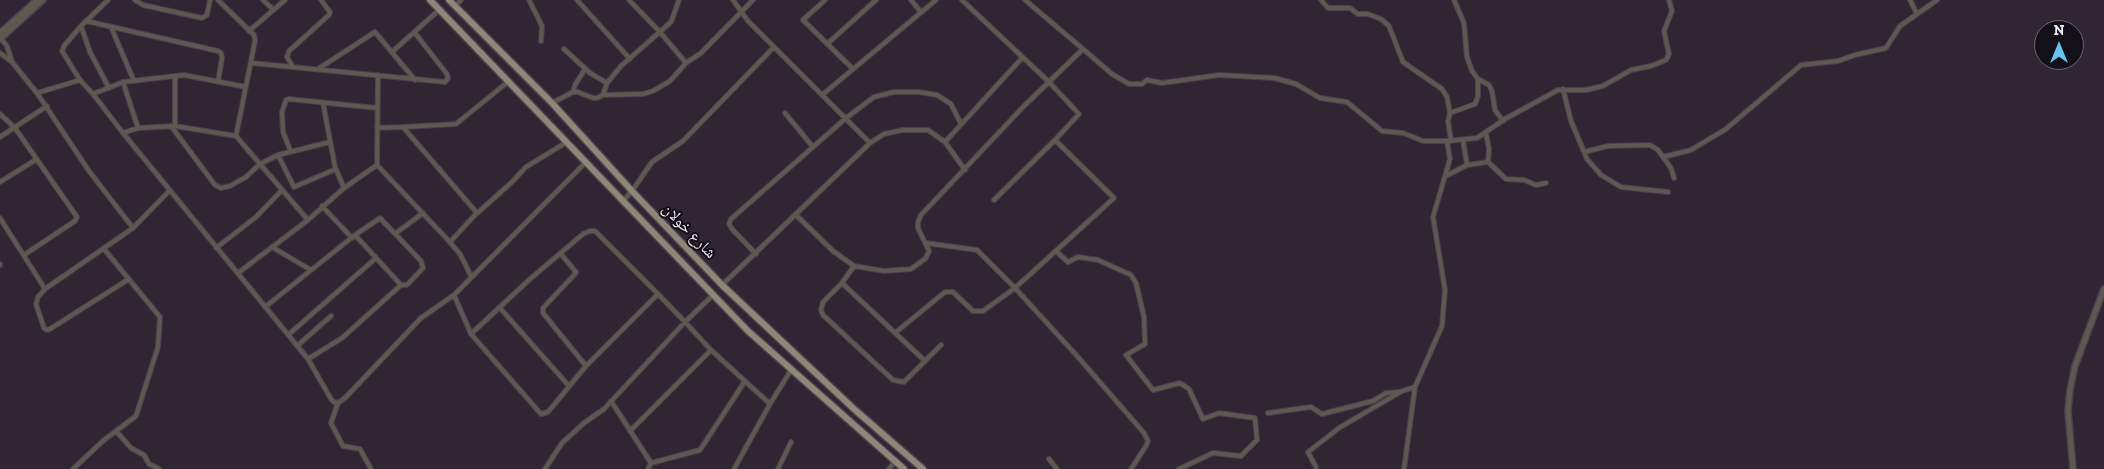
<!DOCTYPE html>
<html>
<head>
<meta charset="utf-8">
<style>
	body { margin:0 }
	#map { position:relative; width:2104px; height:469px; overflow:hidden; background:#2f2533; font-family:"Zilla Slab",serif }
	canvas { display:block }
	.north { position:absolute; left:2034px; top:20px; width:50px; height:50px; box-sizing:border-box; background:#141017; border:1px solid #6c676f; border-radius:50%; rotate:0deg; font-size:14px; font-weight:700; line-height:20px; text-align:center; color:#efe9f2 }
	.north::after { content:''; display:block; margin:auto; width:18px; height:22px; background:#67c4ef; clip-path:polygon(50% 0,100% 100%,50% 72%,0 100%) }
</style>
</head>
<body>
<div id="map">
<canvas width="2104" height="469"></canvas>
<div class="north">N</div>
</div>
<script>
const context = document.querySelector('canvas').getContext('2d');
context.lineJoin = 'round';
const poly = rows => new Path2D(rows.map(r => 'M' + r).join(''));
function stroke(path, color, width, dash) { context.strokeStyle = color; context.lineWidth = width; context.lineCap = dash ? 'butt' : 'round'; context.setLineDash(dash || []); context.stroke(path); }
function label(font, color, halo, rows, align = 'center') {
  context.font = font + ' "Zilla Slab","Noto Naskh Arabic",serif'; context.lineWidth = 4; context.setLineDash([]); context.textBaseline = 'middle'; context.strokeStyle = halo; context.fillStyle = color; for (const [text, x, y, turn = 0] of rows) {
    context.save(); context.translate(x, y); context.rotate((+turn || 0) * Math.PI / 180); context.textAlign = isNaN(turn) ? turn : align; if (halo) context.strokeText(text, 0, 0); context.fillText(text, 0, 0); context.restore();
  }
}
const minor = poly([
	[108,0,81,26,64,46,62,51,80,80,93,94,123,133,138,128,175,126,236,136,308,220],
	[135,0,143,5,202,18,207,15,210,0],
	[218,0,254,35,255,41,236,136],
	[263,0,274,10],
	[529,0,542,26,541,41],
	[577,0,630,59],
	[629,0,660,32,686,63],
	[733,0,748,21,870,143],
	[825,0,803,20,853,69],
	[911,0,921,12],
	[962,0,1049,82,1079,114,1055,140],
	[1321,0,1328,8,1350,8,1358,14,1368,14,1381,19,1389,26,1403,62,1442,89,1447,97,1450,113,1448,121,1451,141],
	[1454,0,1464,23,1467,57,1472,71,1478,79,1489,85,1492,91,1495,110,1503,121],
	[1910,0,1917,14],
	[455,6,461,0],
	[86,21,218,51,221,53,222,58,218,82],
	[81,26,90,52,109,88],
	[111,27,134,81],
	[249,31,285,0],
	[0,37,7,46,12,62],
	[827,44,876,0],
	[564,49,590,73,607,83],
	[1083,49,1112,74,1129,84,1142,84,1147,80,1162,83,1219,75,1274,78,1296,84,1320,98,1347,102,1382,131,1403,133,1423,141,1447,141],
	[392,52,440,9],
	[0,53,12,62,37,93,89,171,133,228],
	[251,63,445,82,448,78,447,74,415,33],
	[293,67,287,57,289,51,329,15,330,12,321,0],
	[318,69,375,32,415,80],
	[378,75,377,165,448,240,460,254,471,276],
	[175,76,175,126],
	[123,82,138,128],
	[1563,89,1571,121,1587,159,1601,175,1621,187,1668,192],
	[573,92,575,85,585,69],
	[37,93,80,80],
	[93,94,123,82,184,75,246,87],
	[603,95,643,94,653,91,670,81,686,63,701,53,753,0],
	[822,95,936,0],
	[323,103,335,167,344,188],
	[552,103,573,92,578,92,593,98,597,98,603,95,607,83,621,66,671,22,679,0],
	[785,113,813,147],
	[1450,113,1475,104,1478,96,1478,79],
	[0,114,15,128,77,217,75,221,24,255],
	[171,126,215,185,221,188,230,186,246,177,260,164,278,155,330,142],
	[403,127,456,124,509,81],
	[377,128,403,127,477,213],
	[123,133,308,359,331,399,334,402,338,403,346,397,421,318,454,295,586,162],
	[1486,133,1489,149,1488,162,1506,179,1524,180,1536,185,1546,183],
	[0,137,47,106],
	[1463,140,1467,165],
	[945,142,1022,58],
	[291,152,283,132,282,112,286,100,289,99,377,108],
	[1584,152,1608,146,1650,145,1658,150,1671,168,1674,178],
	[278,155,294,187,336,169],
	[1663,157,1691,150,1726,129,1801,65,1838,61,1855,55,1886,48,1900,26,1937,0],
	[1446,176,1467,165,1488,162],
	[0,182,37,159],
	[623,201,632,191,652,162,683,141,774,47],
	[322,206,352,238],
	[796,215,833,251,854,266,884,271,911,269,926,258,929,251,918,228,918,222,921,215,1024,106,1083,49,1025,0],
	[0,218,45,289],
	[396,233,423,213],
	[450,242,474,216,512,182,526,167,567,142],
	[926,243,977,250,1015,288,1078,357,1144,433,1148,441,1146,446,1131,469],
	[272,247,311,270],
	[216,248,256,217,282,190],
	[1056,251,1068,262,1078,257,1098,260,1131,275,1136,283,1144,317,1145,344,1126,355,1153,390,1180,383,1189,389,1203,419,1219,413,1255,418,1257,440,1241,456,1213,453,1179,469],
	[561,254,576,272,575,274,543,308,543,313,586,366,658,294,685,322,713,295],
	[756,254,732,229,729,224,731,219,846,118,874,97,894,92,919,92,937,95,951,104,961,124],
	[0,265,0,264],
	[854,266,842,283,823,302,821,310,823,315,893,380,904,382,941,345],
	[238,273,308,220,344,188,377,165],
	[129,279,50,329,47,330,44,328,36,304,38,297,45,289,133,228,170,190],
	[842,283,925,361],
	[722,285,870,143,884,134,903,130,928,130,945,142,965,170],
	[454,295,471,334,530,279,583,234,590,231,595,231,658,294],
	[265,307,355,235,380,218,421,261,423,268,407,285,401,285,355,235],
	[500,308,569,386],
	[895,333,945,292,953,292,973,311,983,311,1015,288,1114,198,1055,140,994,200],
	[471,334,541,414,548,412,586,366],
	[288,335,376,258],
	[297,346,331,316],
	[711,350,770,404,791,370],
	[308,359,342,338,401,285],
	[611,401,651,463,648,469],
	[338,403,331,423,343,446,360,449,371,469],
	[1268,413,1311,407,1322,414,1373,401,1386,393,1399,392],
	[117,432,131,448,144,455,149,464,159,469],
	[1049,459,1057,469],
	[651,463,700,450,745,381],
	[1316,467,1308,452,1339,428,1402,391,1415,387],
	[73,469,104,440,136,416,158,347,160,317,104,249],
	[545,469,562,443,584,423,604,409,685,322,711,350,630,431],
	[734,469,770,404],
	[778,469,791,442],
	[889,469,895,461],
	[1404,469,1415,387,1442,326,1445,290,1433,217,1450,159,1447,141,1477,138,1505,119,1558,90,1586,90,1603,86,1631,70,1651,66,1666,60,1669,54,1664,31,1672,11,1669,0]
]);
const tertiary = poly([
	[0,33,37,0],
	[0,39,43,0],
	[2073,469,2068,411,2070,390,2075,366,2104,289]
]);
const primary = poly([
	[430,0,748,331,904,469],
	[449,0,552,103,632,191,722,285,854,409,923,469]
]);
const streetNames = [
	["شارع خولان",689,231,46]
];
stroke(minor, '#4a404e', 6);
stroke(tertiary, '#4a404e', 8);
stroke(primary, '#4a404e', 9);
stroke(minor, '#5c5951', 4);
stroke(tertiary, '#5c5951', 5);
stroke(primary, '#8d8777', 6);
label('16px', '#efe9f2', '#141017', streetNames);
</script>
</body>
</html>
